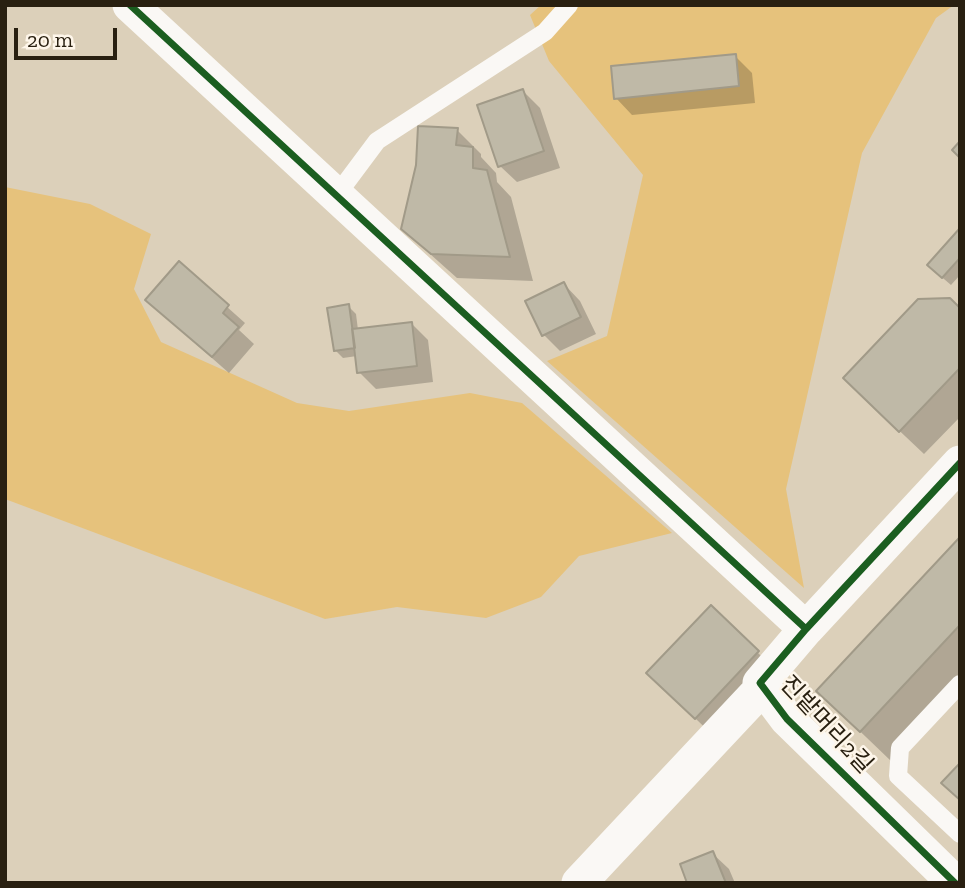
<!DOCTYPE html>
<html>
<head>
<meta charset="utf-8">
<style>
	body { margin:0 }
	#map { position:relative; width:965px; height:888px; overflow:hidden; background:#dcd0ba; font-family:"Zilla Slab",serif }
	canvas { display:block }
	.frame { position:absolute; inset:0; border:7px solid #292011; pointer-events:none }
	.scale { position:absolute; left:14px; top:28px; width:103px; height:32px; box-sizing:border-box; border:4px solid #292011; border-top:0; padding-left:9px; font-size:21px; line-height:24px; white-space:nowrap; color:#292011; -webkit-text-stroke:5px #fef6ea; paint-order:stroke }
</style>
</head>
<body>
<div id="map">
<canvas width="965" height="888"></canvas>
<div class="frame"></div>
<div class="scale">20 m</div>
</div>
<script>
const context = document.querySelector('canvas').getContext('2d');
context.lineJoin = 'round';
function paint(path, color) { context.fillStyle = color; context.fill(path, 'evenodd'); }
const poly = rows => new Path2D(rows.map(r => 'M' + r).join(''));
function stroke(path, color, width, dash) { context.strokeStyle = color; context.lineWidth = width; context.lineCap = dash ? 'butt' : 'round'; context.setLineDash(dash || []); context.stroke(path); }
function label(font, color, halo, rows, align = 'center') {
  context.font = font + ' "Zilla Slab","Noto Sans KR",serif'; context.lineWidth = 5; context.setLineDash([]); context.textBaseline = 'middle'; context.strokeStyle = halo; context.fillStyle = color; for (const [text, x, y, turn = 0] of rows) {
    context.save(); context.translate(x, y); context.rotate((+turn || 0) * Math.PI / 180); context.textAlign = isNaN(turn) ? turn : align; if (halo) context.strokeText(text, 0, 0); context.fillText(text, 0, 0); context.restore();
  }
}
const green = poly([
	[541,5,954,5,936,18,862,153,786,489,804,588,547,361,607,336,643,175,549,61,530,15],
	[5,187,90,204,151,234,134,289,161,342,297,403,349,411,470,393,522,403,672,533,579,556,541,597,486,618,397,607,325,619,5,499]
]);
const shadow = poly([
	[735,56,752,73,755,103,632,115,616,98],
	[523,91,540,108,560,168,517,182,500,166],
	[457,130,481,154,481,157,496,173,497,182,511,197,533,281,457,278,402,229],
	[960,230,960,275,951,285,937,273],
	[179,264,245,323,239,330,254,344,229,373,164,316],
	[564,284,580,301,596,334,560,351,544,335],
	[348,306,356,314,358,330,412,324,428,340,433,382,376,389,359,372,357,356,343,358,335,350],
	[960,310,960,417,924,454,869,402],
	[960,539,960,687,891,761,818,691],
	[711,608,782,676,720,742,673,697],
	[712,853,729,869,735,883,689,883]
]);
const building = poly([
	[736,54,739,86,614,99,611,66,736,54],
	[523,89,544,151,498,167,477,105,523,89],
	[418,126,458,128,456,145,473,147,473,168,487,170,510,257,431,254,401,229,416,165,418,126],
	[960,141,960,158,952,150,960,141],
	[960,228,960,258,942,278,927,265,960,228],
	[179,261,229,305,223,313,239,327,212,357,145,300,179,261],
	[564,282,581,317,542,336,525,301,564,282],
	[950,298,960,308,960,368,899,432,843,378,918,299,950,298],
	[349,304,355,348,334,351,327,308,349,304],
	[412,322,417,366,357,373,352,329,412,322],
	[960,537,960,625,860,732,816,691,960,537],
	[711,605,759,651,695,719,646,673,711,605],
	[960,763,960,800,941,783,960,763],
	[713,851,726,883,687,883,680,864,713,851]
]);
const service = poly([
	[336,196,377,141,545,32,569,5],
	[960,684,900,748,898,776,960,834]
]);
const minor = poly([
	[130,5,806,629],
	[579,883,763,687],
	[955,883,787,719,760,683,806,629,960,463]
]);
const cycleway = poly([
	[130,5,806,629],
	[955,883,787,719,760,683,806,629,960,463]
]);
const streetNames = [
	["진밭머리2길",826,725,47]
];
paint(green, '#e6c27c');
paint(shadow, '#0003');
paint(building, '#bfb9a7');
stroke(building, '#a19a88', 2);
stroke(service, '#faf8f5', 18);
stroke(minor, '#faf8f5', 35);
stroke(cycleway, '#1b5e20', 7);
label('24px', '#292011', '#fef6ea', streetNames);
</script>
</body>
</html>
